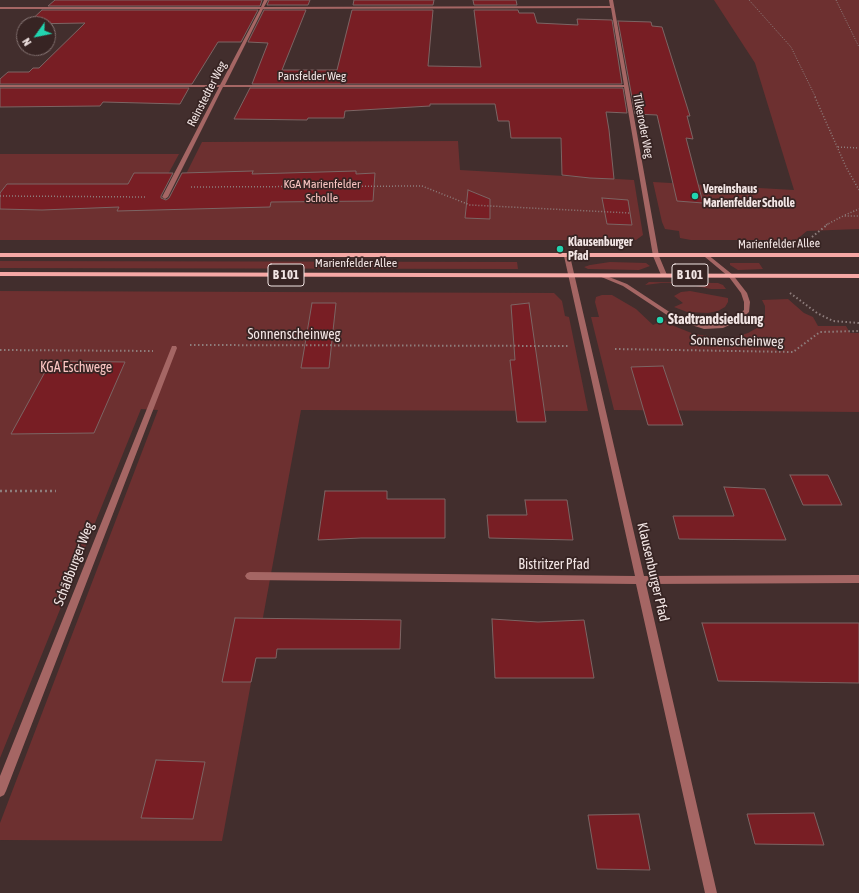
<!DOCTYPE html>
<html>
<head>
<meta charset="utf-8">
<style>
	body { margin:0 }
	#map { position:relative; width:859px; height:893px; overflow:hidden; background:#422e2d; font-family:"Asap Condensed",sans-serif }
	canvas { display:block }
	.north { position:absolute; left:16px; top:16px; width:40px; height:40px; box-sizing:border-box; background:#372423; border:1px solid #827170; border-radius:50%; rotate:237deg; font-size:11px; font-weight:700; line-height:16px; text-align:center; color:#f2e5e4 }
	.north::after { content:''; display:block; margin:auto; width:14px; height:18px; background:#21d5b0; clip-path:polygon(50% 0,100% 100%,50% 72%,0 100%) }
</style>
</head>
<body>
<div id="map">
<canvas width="859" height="893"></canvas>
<div class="north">N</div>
</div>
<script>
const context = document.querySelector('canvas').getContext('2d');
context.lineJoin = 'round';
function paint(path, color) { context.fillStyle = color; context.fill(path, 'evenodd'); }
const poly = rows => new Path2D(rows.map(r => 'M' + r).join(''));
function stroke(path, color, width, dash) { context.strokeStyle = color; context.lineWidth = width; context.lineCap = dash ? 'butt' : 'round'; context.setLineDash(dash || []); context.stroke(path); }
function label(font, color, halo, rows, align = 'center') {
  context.font = font + ' "Asap Condensed",sans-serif'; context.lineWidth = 3.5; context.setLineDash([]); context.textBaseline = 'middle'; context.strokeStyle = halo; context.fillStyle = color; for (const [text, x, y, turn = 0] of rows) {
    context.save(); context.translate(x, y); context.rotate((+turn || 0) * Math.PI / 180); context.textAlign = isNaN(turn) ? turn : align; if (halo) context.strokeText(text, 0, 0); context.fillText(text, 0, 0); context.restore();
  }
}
const green = poly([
	[714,0,859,0,859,229,807,231,796,240,691,240,680,238,679,231,665,229,662,222,653,182,794,190,755,63],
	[458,141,460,170,634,180,643,235,636,240,0,240,0,154,179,154,154,200,173,200,202,142],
	[0,261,517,262,518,269,0,268],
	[610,262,646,263,650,266,639,270,588,269,584,267,590,265],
	[732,263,759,263,763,269,738,270,730,265,730,263],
	[649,282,718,283,723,285,726,289,711,289,680,283,661,283,645,285],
	[0,291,554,293,562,301,565,316,569,317,588,411,301,410,222,841,0,840,0,823,158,410,141,409,0,758],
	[690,291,728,298,728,302,725,307,718,311,708,313,687,312,674,307,683,303,674,296,681,292],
	[602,295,612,295,636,309,653,325,664,320,674,326,694,334,722,338,735,337,748,333,757,328,762,323,765,314,765,306,762,300,788,299,804,313,813,317,818,326,846,326,850,333,859,333,859,412,614,410,591,317,599,317,595,302,596,297]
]);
const building = poly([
	[55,0,262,0,260,6,48,6,55,0],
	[269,0,310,0,308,5,267,5,269,0],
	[354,0,434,0,433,5,353,5,354,0],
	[473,0,516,0,517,5,474,5,473,0],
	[42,10,258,10,241,42,218,42,192,84,0,84,0,79,8,72,29,72,33,68,39,68,85,23,27,24,42,10],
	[264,10,306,10,282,70,337,70,352,10,433,10,428,66,481,67,474,10,518,10,519,13,534,13,537,23,578,25,577,19,612,20,622,84,252,84,268,43,248,42,264,10],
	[618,21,651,22,652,26,662,27,690,116,687,116,693,139,686,138,703,203,677,201,657,115,635,114,618,21],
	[0,88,189,88,180,104,103,102,100,106,0,107,0,88],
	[250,88,623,88,627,113,606,112,609,130,614,179,590,178,562,175,561,138,511,138,509,121,498,121,495,104,430,104,430,106,345,111,344,118,308,118,307,120,234,119,250,88],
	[253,171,252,174,356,171,356,174,375,173,373,201,271,202,270,207,117,211,119,207,42,210,0,209,0,193,7,184,128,184,134,173,173,173,161,196,161,198,166,200,169,198,182,173,253,171],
	[468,190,490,199,490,219,465,218,468,190],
	[602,198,628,200,632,225,607,224,602,198],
	[312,303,336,303,329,368,301,368,312,303],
	[529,303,546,422,517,422,510,360,515,360,511,305,529,303],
	[51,361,125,362,94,433,11,434,51,361],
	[663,366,683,425,648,425,631,367,663,366],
	[790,475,828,475,842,505,803,505,790,475],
	[724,487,765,489,786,540,679,539,673,516,734,516,724,487],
	[325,491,387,491,387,499,445,499,445,538,361,538,318,540,325,491],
	[525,500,567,500,573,540,489,538,487,515,527,515,525,500],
	[235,618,401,620,400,649,277,649,276,658,256,658,251,682,222,682,235,618],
	[492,619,538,622,584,620,594,678,495,678,492,619],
	[702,623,859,623,859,683,718,681,702,623],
	[156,760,205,762,193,819,141,818,156,760],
	[814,813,824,845,755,844,747,814,814,813],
	[639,814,650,870,597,869,588,815,639,814]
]);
const pathFar3 = poly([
	[749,0,791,47,816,98],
	[836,0,859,47]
]);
const pathFar2 = poly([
	[815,97,846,167,859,190],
	[838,147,859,148],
	[191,187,422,186,470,205,630,213],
	[0,196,147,197],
	[845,215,859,209],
	[826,225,843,216,859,216]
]);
const pathFar1 = poly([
	[812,237,828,224],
	[790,293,817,313,833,321,859,323],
	[190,345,569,346],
	[615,349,793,352,820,332,859,331],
	[0,350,153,351]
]);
const path = poly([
	[0,491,56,491]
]);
const service = poly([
	[567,254,570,256,644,576,859,575,859,583,646,584,717,893,705,893,636,584,250,580,247,579,245,576,247,573,250,572,635,576,564,256,567,254],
	[656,254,659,256,667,275,666,276,662,276,661,275,653,256,656,254],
	[707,254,733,275,747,293,750,302,749,312,740,320,723,328,704,329,682,322,667,315,623,286,599,276,602,274,604,275,627,284,671,313,686,320,704,325,722,324,736,318,744,310,744,302,741,293,729,277,705,257,705,255,707,254],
	[172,346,176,346,177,348,6,791,4,795,0,797,0,776,172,346]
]);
const minor = poly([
	[264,0,268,0,264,7,610,6,609,0,613,0,659,256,656,258,653,256,624,87,223,87,168,197,165,199,162,197,219,87,0,87,0,85,220,85,260,9,0,9,0,7,261,7,264,0],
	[611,8,624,85,225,85,263,9,611,8]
]);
const primary = poly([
	[0,253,859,253,859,257,0,257,0,253],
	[0,272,859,274,859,278,0,276,0,272]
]);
const markers = [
	[695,196,4,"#21d5b0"],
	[560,249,4,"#21d5b0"],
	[660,320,4,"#21d5b0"]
];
const farStreetnames = [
	["Pansfelder Weg",312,76],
	["Reinstedter Weg",207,94,-63],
	["Tilkeroder Weg",643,126,79],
	["Marienfelder Allee",779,244,-1],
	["Marienfelder Allee",356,263]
];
const farParknames = [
	["KGA Marienfelder",322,184],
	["Scholle",322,198]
];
const farPoinames = [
	["Vereinshaus",703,189],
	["Marienfelder Scholle",703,203],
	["Klausenburger",568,242],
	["Pfad",568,256]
];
const shields = [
	[286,275,36],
	[690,275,36]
];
const shieldNames = [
	["B 101",286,275],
	["B 101",690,275]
];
const poiNames = [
	["Stadtrandsiedlung",668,320]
];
const streetNames = [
	["Sonnenscheinweg",294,335],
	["Sonnenscheinweg",737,341,1],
	["Schäßburger Weg",74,564,-69],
	["Bistritzer Pfad",554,565],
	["Klausenburger Pfad",653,572,77]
];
const parkNames = [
	["KGA Eschwege",76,368]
];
paint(green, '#6d3030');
paint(building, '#781e24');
stroke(building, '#7c6564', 1);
stroke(pathFar3, '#8e7d7c', 1, [1, 1.5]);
stroke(pathFar2, '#8e7d7c', 1.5, [1, 2]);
stroke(pathFar1, '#8e7d7c', 2, [1.5, 2.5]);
stroke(path, '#8e7d7c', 2.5, [2, 3]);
paint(service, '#a56664');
paint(minor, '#a56664');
paint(primary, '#f6a8a5');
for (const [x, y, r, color] of markers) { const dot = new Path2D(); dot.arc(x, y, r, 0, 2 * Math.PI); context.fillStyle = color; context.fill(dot); stroke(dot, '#372423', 1.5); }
label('12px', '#f2e5e4', '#372423', farStreetnames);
label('12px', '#fac5c2', '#372423', farParknames);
label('bold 12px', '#f2e5e4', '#372423', farPoinames, 'left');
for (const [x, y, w] of shields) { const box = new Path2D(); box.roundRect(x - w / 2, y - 11, w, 22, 3); context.fillStyle = '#372423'; context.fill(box); stroke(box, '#f2e5e4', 1); }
label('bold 13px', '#f2e5e4', null, shieldNames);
label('bold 14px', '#f2e5e4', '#372423', poiNames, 'left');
label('14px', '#f2e5e4', '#372423', streetNames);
label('14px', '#fac5c2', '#372423', parkNames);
</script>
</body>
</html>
